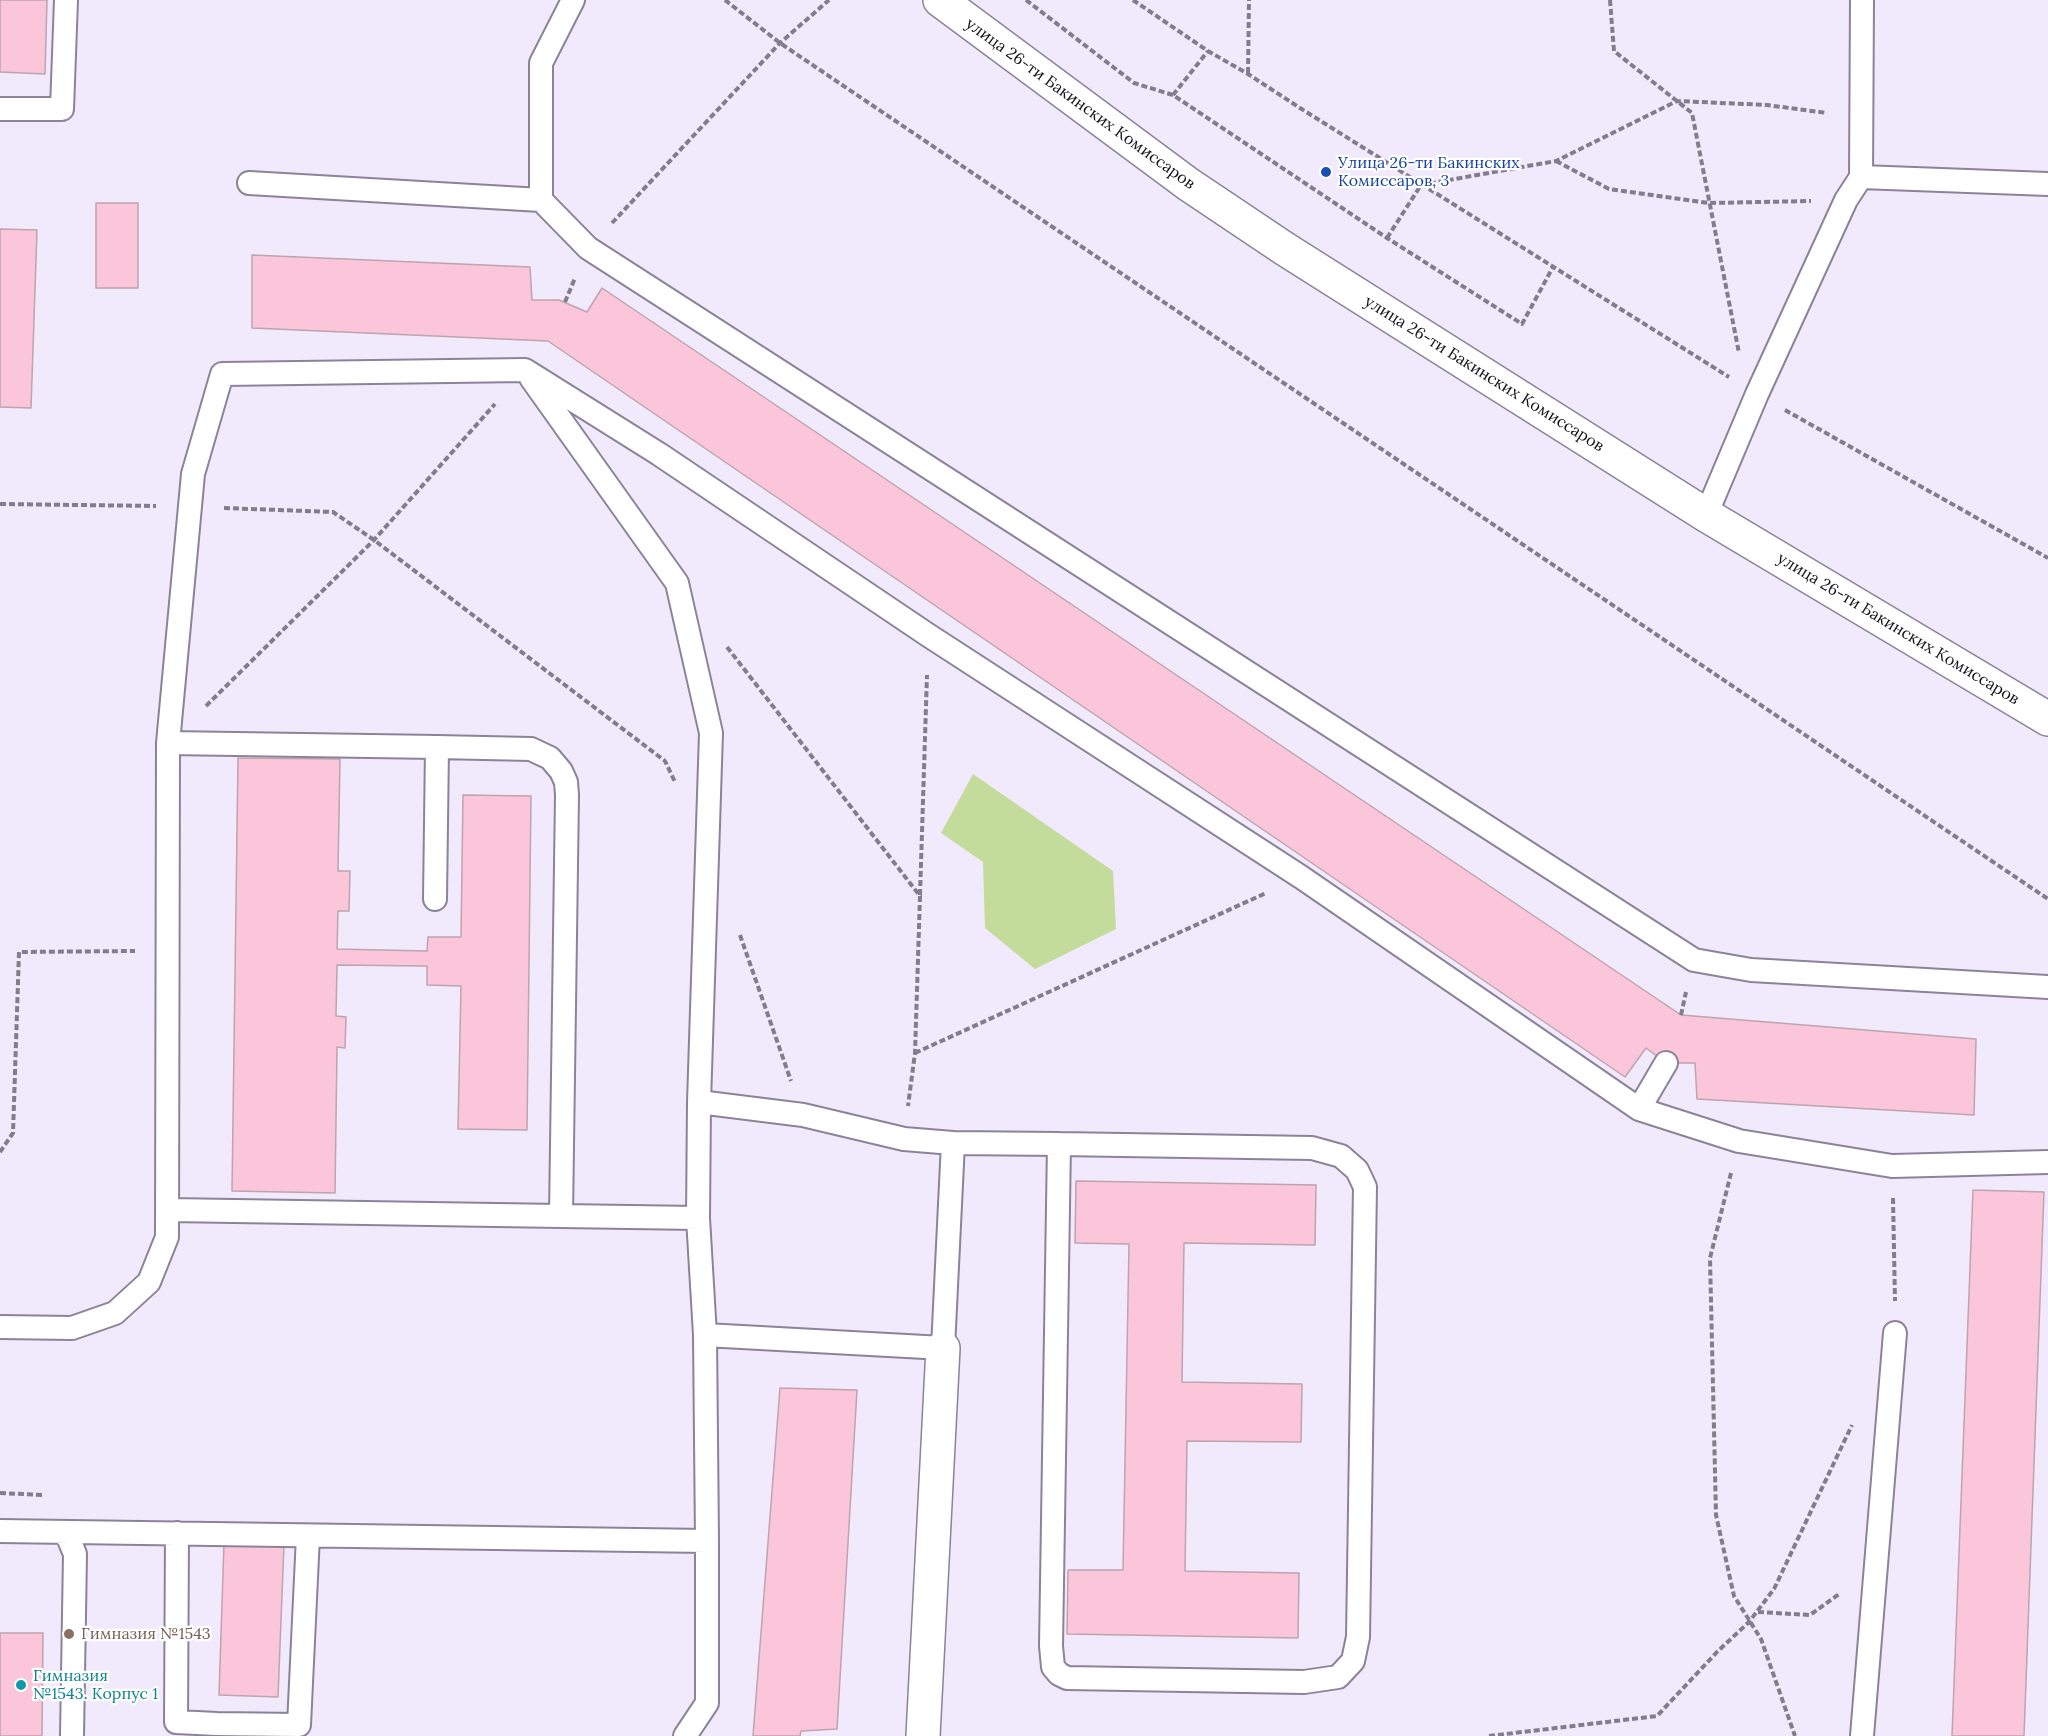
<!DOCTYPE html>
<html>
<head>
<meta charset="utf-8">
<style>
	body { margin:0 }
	canvas { display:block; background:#f1e9fc }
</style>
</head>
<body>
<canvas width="2048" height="1736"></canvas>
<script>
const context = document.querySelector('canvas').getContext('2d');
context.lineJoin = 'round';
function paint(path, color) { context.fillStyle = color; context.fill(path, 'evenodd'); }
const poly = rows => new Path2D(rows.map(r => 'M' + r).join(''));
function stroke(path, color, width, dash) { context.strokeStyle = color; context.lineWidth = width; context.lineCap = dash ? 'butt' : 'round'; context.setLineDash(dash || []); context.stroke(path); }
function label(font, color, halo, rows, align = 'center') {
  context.font = font + ' Lora,serif'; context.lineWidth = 4.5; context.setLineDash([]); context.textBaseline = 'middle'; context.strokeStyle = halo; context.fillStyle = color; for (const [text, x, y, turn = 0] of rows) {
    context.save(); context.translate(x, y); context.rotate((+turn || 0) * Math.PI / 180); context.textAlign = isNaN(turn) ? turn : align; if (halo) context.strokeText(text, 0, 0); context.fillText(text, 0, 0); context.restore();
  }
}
const green = poly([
	[973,774,1113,871,1116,929,1035,969,985,928,983,862,941,833]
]);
const building = poly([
	[0,0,47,0,45,74,0,72,0,0],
	[96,203,138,203,138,288,96,288,96,203],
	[0,229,37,230,31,408,0,407,0,229],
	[252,255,530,267,532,300,559,300,587,312,602,288,1681,1015,1976,1039,1974,1115,1697,1099,1695,1063,1666,1063,1646,1048,1625,1077,548,341,252,328,252,255],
	[238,758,340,759,338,871,350,871,349,911,338,911,337,949,427,951,428,937,461,937,463,795,531,796,527,1130,458,1129,461,986,427,985,427,966,337,965,336,1016,346,1017,345,1048,337,1047,335,1193,232,1191,238,758],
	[1076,1181,1316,1185,1315,1245,1184,1243,1182,1382,1302,1384,1301,1442,1187,1441,1185,1571,1299,1573,1298,1638,1067,1634,1068,1570,1123,1570,1129,1244,1075,1243,1076,1181],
	[1973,1190,2044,1192,2024,1736,1952,1736,1973,1190],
	[780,1388,857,1390,837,1729,801,1731,800,1736,753,1736,780,1388],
	[224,1543,284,1545,278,1697,219,1695,224,1543],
	[0,1633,43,1633,42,1736,0,1736,0,1633]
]);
const path = poly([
	[725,0,780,43,2048,899],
	[1026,0,1134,83,1173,95,1387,238,1522,324,1553,267],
	[1133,0,1208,51,1248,74,1300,108,1729,377],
	[1610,0,1614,51,1692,113,1739,353],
	[1248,73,1249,0],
	[1173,95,1208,51],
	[1556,161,1609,189,1709,203,1811,201],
	[612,223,780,43,829,0],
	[1387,238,1421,185,1556,161,1677,101,1767,105,1827,113],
	[565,302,575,278],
	[1785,410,2048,558],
	[0,504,156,506],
	[224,508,333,512,374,540,665,761,675,782],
	[727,647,920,896,915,1053,908,1106],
	[206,706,374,540,495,404],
	[920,895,927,675],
	[740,935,791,1081],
	[1681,1015,1686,992],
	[915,1053,1266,893],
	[0,1152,13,1133,19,952,135,951],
	[1731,1173,1710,1258,1716,1515,1734,1596,1761,1639,1795,1736],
	[1893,1198,1895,1301],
	[0,1493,44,1495],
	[1758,1612,1810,1615,1839,1594],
	[1489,1736,1657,1716,1718,1651,1749,1622,1774,1589,1852,1425]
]);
const service = poly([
	[573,0,541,63,541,200,588,248,1694,960,1751,970,2048,987],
	[0,109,62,109,66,0],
	[1861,177,1862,0],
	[249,183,541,200],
	[531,378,677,583,711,733,699,1102,698,1218,705,1335,707,1541,707,1703,685,1736],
	[1706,515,1757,394,1846,200,1861,177,2048,184],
	[168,743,437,747],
	[435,899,437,747,531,749,550,758,561,771,566,782,567,795,561,1216,698,1218],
	[699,1102,803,1115,904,1139,953,1143,943,1348,705,1335],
	[1639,1109,1666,1063],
	[953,1143,1059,1144,1312,1148,1341,1156,1357,1170,1365,1187,1358,1637,1353,1661,1338,1677,1304,1682,1067,1678,1059,1674,1053,1667,1051,1646,1059,1144],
	[169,1210,561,1216],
	[0,1327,72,1328,115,1313,149,1282,167,1237,168,743,193,474,222,374,525,370,659,454,928,635,1301,877,1639,1109,1739,1141,1892,1166,2048,1162],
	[0,1531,707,1541],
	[61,1532,68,1537,75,1554,72,1736],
	[177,1533,176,1722,217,1724,299,1725,308,1536],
	[1862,1736,1895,1333]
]);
const minor = poly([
	[923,1736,943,1348]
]);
const secondary = poly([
	[940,0,1188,184,1285,249,1706,515,2048,719]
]);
const markers = [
	[1326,172,6,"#1a4fb4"],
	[69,1634,6,"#8d6e63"],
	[21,1685,6,"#0f9aa8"]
];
const streetNames = [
	["улица 26-ти Бакинских Комиссаров",1080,104,36],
	["улица 26-ти Бакинских Комиссаров",1484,374,32],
	["улица 26-ти Бакинских Комиссаров",1898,629,31]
];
const transitNames = [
	["Улица 26-ти Бакинских",1338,163],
	["Комиссаров, 3",1338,181]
];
const educationNames = [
	["Гимназия №1543",81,1634]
];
const cultureNames = [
	["Гимназия",33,1676],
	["№1543. Корпус 1",33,1694]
];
paint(green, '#c3dc9c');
paint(building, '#fbc6d9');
stroke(building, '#bea4ad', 1.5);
stroke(service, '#8c8398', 26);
stroke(minor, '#8c8398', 36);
stroke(secondary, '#8c8398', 36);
stroke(path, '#827d8a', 4, [6, 3]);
stroke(service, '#fff', 22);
stroke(minor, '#fff', 33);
stroke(secondary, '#fff', 33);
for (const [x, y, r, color] of markers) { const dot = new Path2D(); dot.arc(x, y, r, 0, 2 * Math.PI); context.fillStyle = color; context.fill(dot); stroke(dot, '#fff', 2); }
label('16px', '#141119', '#fff', streetNames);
label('16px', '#164399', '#fff', transitNames, 'left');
label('16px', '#785e54', '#fff', educationNames, 'left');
label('16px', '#0d838f', '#fff', cultureNames, 'left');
</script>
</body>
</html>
